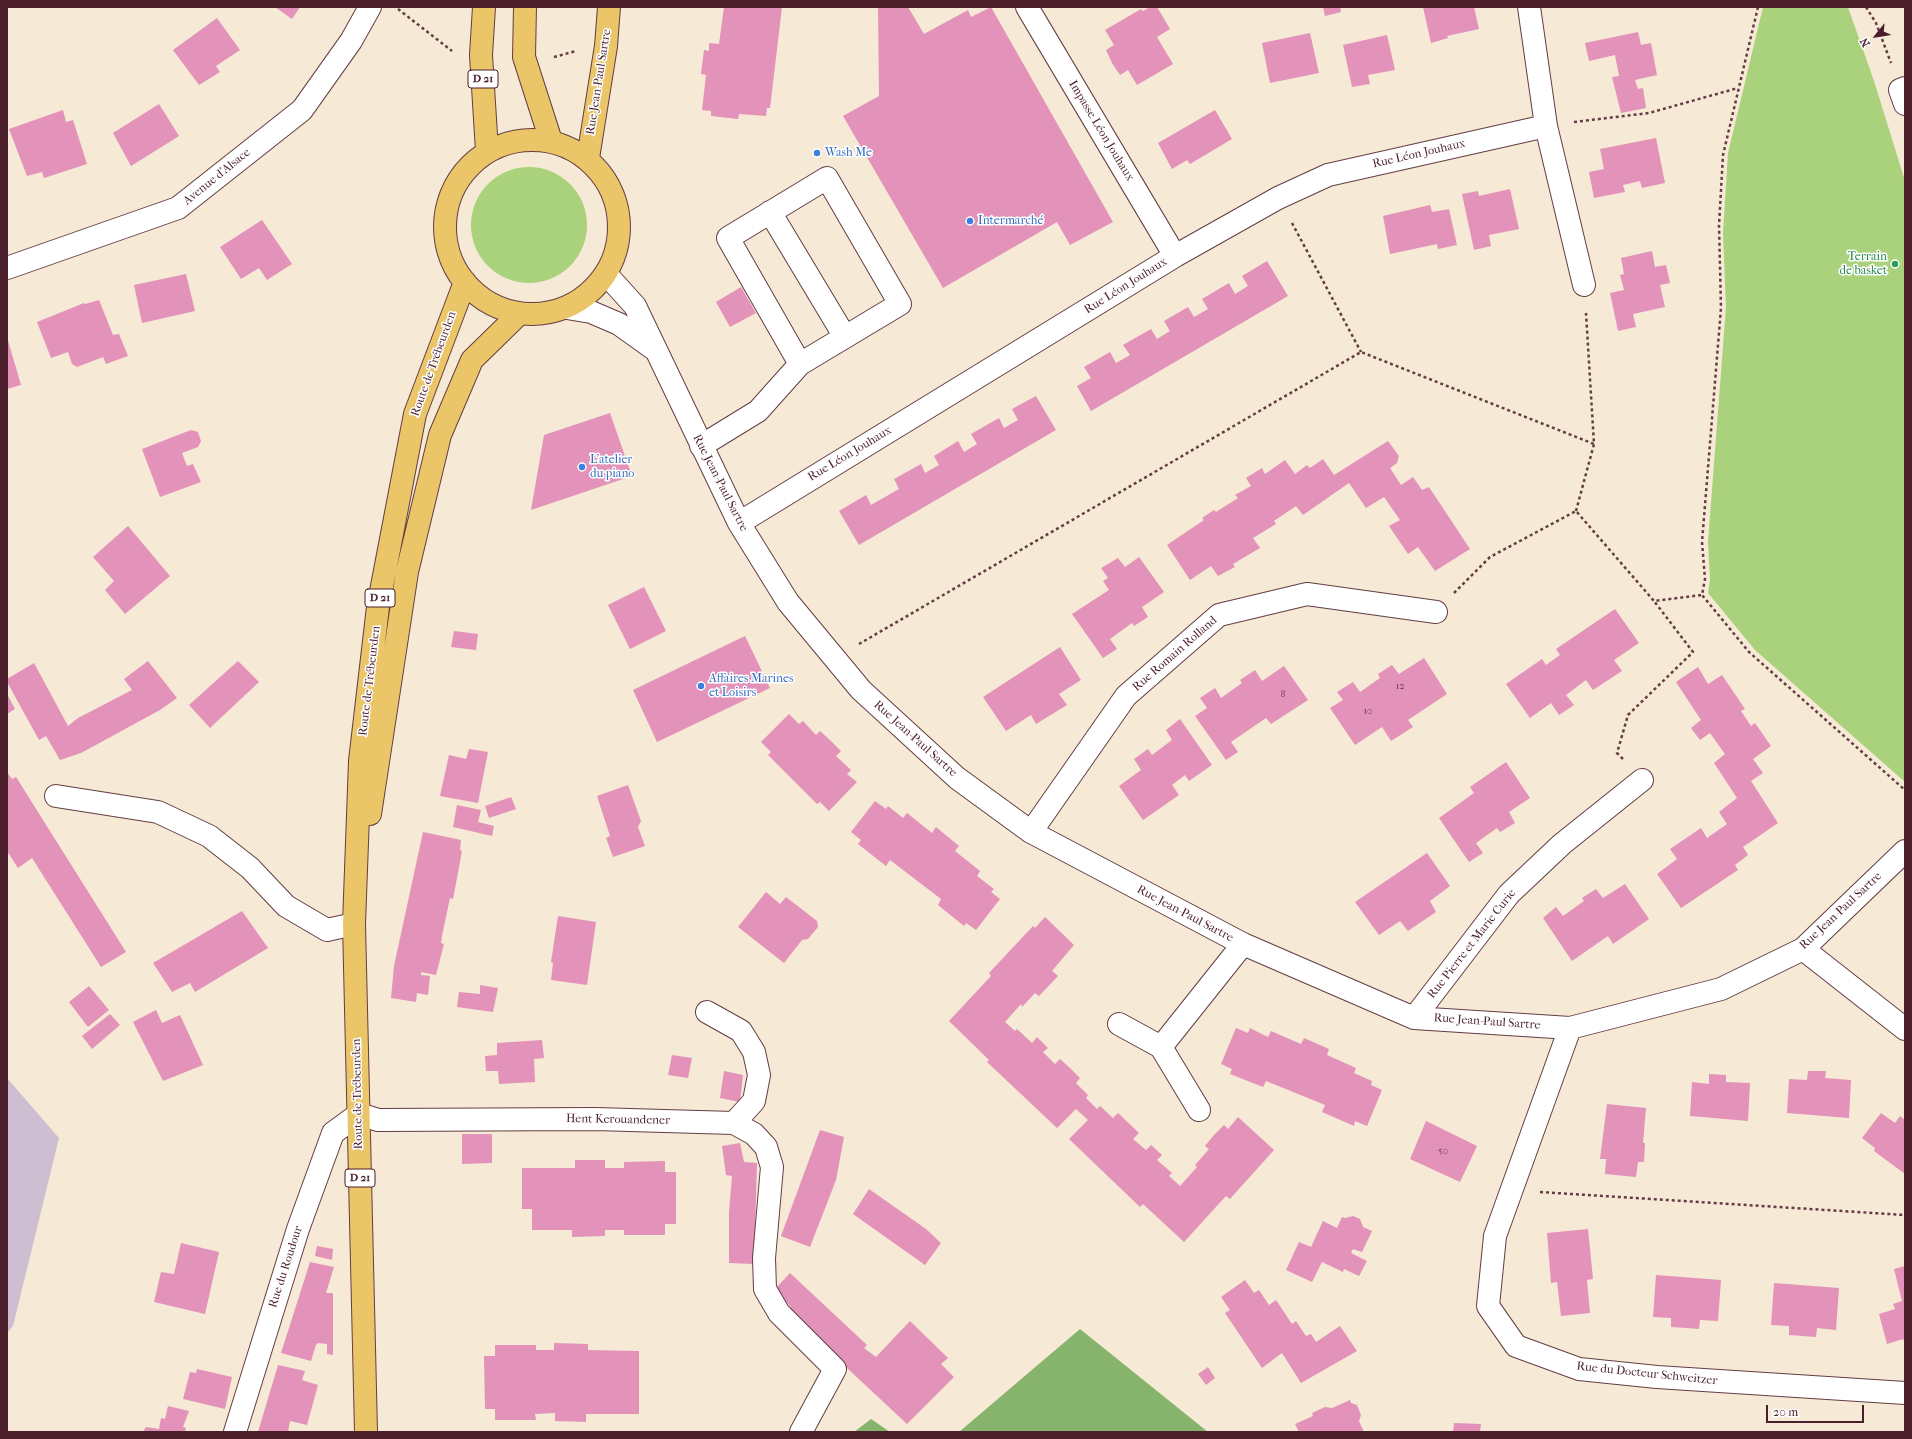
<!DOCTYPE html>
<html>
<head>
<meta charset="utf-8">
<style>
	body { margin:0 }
	#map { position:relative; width:1912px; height:1439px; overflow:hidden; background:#f6e9d5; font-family:"IM FELL French Canon",serif }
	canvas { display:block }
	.frame { position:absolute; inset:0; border:8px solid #4a1f2b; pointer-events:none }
	.north { position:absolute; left:1856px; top:16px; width:40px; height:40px; -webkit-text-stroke:3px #fff; paint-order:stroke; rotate:240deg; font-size:11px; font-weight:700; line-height:16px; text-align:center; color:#4a1f2b }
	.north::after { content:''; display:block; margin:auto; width:14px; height:18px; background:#4a1f2b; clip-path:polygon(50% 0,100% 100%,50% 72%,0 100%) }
	.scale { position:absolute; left:1766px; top:1405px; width:98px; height:18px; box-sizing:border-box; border:2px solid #4a1f2b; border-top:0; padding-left:5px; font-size:12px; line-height:14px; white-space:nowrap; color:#4a1f2b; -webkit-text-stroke:3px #fff; paint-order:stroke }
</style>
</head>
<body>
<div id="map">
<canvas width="1912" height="1439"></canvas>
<div class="frame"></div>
<div class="north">N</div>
<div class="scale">20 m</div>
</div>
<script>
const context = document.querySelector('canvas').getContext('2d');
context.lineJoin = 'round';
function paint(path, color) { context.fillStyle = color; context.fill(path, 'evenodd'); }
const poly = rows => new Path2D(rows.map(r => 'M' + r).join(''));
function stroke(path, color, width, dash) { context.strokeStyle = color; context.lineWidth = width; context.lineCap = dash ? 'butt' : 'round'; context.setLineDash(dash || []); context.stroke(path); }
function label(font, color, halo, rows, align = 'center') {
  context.font = font + ' "IM FELL French Canon",serif'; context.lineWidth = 3; context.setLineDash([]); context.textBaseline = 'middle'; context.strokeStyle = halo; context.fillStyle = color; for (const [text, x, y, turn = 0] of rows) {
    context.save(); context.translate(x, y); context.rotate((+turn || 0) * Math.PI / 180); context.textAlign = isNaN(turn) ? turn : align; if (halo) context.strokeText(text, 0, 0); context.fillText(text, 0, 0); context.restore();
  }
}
const industrial = poly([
	[7,1078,59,1138,13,1326,7,1333]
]);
const green = poly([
	[1763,7,1848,7,1874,81,1905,181,1905,782,1755,650,1708,593,1710,580,1708,542,1726,307,1723,233,1728,153],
	'471 225a58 58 0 1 1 116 0a58 58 0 1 1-116 0Z'
]);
const forest = poly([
	[1080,1329,1208,1432,959,1432],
	[871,1419,890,1432,854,1432]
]);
const building = poly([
	[275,7,300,7,292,19],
	[724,7,782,7,770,108,767,108,766,116,739,114,738,119,711,116,711,111,702,110,706,75,701,74,704,50,709,51,709,43,719,44],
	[878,7,908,7,924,34,968,10,971,17,991,7,1113,222,1070,245,1057,222,943,288,843,116,879,96],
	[1150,7,1157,7,1170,29,1157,37,1173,64,1137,85,1128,70,1120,75,1112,63,1106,50,1114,45,1105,30,1141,9,1143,11],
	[1323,7,1340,7,1341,12,1325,16],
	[1423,7,1474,7,1479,29,1447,36,1448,38,1431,43],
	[217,18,240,50,216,66,220,72,199,85,173,50],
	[1638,32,1641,45,1651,43,1657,75,1635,80,1638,89,1643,88,1646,108,1621,113,1612,77,1619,76,1615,55,1589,61,1585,43],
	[1310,33,1319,73,1270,83,1262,43],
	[1387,35,1395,70,1368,75,1370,84,1352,87,1343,45],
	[159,104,179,136,131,166,113,133],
	[63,110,66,122,73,120,87,164,44,178,42,172,27,176,9,129],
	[1215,110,1232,139,1190,164,1187,160,1172,169,1158,143],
	[1656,138,1665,183,1642,188,1640,181,1623,185,1625,192,1594,198,1589,172,1604,169,1600,149],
	[1510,189,1519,229,1489,235,1491,246,1474,250,1462,194,1478,191,1479,196],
	[1430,205,1432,212,1449,209,1457,245,1438,249,1437,244,1390,254,1383,216],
	[262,220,292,264,267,280,259,268,241,279,220,247],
	[1652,251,1655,267,1666,265,1670,283,1660,285,1665,307,1633,314,1636,327,1618,331,1610,293,1624,290,1620,275,1624,274,1621,258],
	[1267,261,1288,296,1091,411,1077,386,1091,378,1084,367,1110,352,1116,363,1130,355,1123,345,1151,329,1157,339,1170,331,1164,321,1188,307,1194,317,1208,309,1202,299,1229,283,1235,294,1248,286,1242,276],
	[186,274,195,311,142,323,134,285],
	[741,287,756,313,730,327,716,302],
	[99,300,113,335,119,334,128,356,106,364,103,357,77,367,72,364,68,352,51,358,37,322,84,303,85,304],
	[7,337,21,385,7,389],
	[1036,396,1056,430,859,545,839,511,866,495,871,505,899,489,894,479,921,464,925,473,939,465,934,456,958,441,964,452,977,444,971,434,999,418,1004,428,1018,420,1012,409],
	[610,413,632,476,531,510,544,435],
	[191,430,198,432,201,441,198,447,182,453,187,466,193,464,201,482,160,497,142,449],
	[1388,441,1399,456,1397,463,1390,468,1401,485,1413,477,1422,490,1429,487,1470,549,1435,571,1418,547,1408,554,1389,526,1400,520,1384,497,1366,508,1349,483,1303,515,1296,506,1274,521,1276,524,1253,538,1260,548,1233,564,1235,567,1218,576,1211,566,1190,580,1167,545,1204,520,1202,518,1214,510,1216,512,1238,498,1235,495,1251,486,1246,478,1262,468,1265,474,1285,460,1295,474,1307,465,1310,468,1323,459,1334,475],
	[128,526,170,576,125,614,105,590,114,581,93,557],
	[1139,557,1164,592,1142,607,1148,617,1134,626,1132,623,1110,639,1117,649,1103,658,1072,614,1109,590,1103,581,1108,578,1101,568,1118,558,1125,567],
	[644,587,666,631,630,649,608,605],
	[1615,609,1639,643,1614,660,1622,671,1593,690,1586,680,1566,695,1574,705,1559,715,1551,703,1530,718,1506,684,1542,659,1546,665,1560,655,1556,649],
	[454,631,478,634,476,650,451,647],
	[745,636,770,688,657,742,633,690],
	[1060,647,1081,680,1059,694,1067,705,1036,724,1031,715,1006,731,983,697],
	[1424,658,1447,694,1408,720,1413,727,1391,741,1382,727,1355,745,1330,708,1343,700,1337,692,1353,682,1360,692,1380,678,1378,674,1392,665,1399,674],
	[148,661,177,698,160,710,81,753,60,760,46,736,39,740,7,682,7,679,34,663,68,726,78,718,132,690,124,679],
	[238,661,259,682,210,728,189,705],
	[1284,666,1308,700,1271,724,1266,718,1231,742,1238,752,1226,760,1195,716,1207,708,1200,698,1215,688,1221,698,1242,683,1240,680,1255,670,1262,681],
	[1698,667,1708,684,1722,675,1745,709,1741,711,1751,726,1755,723,1771,746,1753,759,1763,773,1751,781,1778,823,1743,847,1748,855,1735,865,1738,870,1681,908,1657,874,1677,859,1670,849,1701,828,1707,838,1727,824,1719,812,1737,798,1714,763,1725,754,1710,733,1700,740,1691,728,1701,720,1676,682],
	[7,694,15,709,7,714],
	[789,714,799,724,803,721,816,735,820,731,831,741,841,751,836,756,851,770,847,774,857,782,829,811,820,802,817,804,768,755,771,752,761,742],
	[1180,719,1212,765,1189,781,1185,775,1172,785,1179,795,1143,820,1119,786,1141,770,1134,759,1148,749,1152,755,1172,740,1166,730],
	[469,749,488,752,478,803,440,796,449,755,466,759],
	[1506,762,1530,798,1509,812,1515,823,1500,832,1497,828,1476,843,1483,853,1469,862,1439,818,1474,793,1470,787],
	[7,772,12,779,16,777,126,952,101,967,32,858,18,868,7,851],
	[628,785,641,821,638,827,645,846,613,857,606,838,610,836,597,796],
	[511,797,516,809,489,818,485,806],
	[875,801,886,809,888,806,903,818,907,813,932,833,936,827,959,846,955,851,980,871,977,876,994,889,991,892,1000,899,976,930,966,923,964,926,938,905,941,899,890,860,886,866,858,844,861,840,851,832],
	[457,805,481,810,478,822,494,826,492,836,453,827],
	[423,832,461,840,460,850,462,851,453,899,450,898,442,936,441,943,444,944,436,975,421,972,421,975,430,976,428,995,417,993,416,1002,391,998,394,966],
	[1427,853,1450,886,1430,901,1436,912,1408,931,1400,921,1379,935,1355,902],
	[1625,884,1649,919,1613,944,1608,936,1572,961,1543,918,1556,907,1563,916,1584,901,1582,898,1596,889,1603,898],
	[766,892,780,904,786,897,817,921,818,927,808,939,802,940,784,963,738,927],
	[242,911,268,948,195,992,190,983,172,992,153,963],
	[558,916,596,922,587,985,551,980,553,963,551,962],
	[1045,917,1074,945,1052,971,1058,976,1039,996,1035,993,1022,1007,1021,1004,1005,1022,1015,1031,1017,1029,1032,1043,1037,1037,1048,1048,1043,1052,1055,1064,1060,1059,1070,1068,1080,1078,1076,1083,1088,1095,1086,1098,1097,1109,1100,1106,1113,1118,1118,1113,1139,1133,1133,1139,1146,1150,1151,1145,1162,1155,1157,1160,1172,1173,1169,1176,1180,1186,1197,1167,1195,1165,1209,1149,1205,1146,1214,1135,1224,1125,1228,1129,1238,1117,1274,1150,1230,1199,1226,1196,1184,1242,1143,1204,1140,1207,1069,1139,1088,1120,1076,1109,1057,1128,987,1062,989,1060,949,1021,991,976,989,973,1033,926,1035,928],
	[480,985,498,988,493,1012,457,1007,459,992,480,994],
	[89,986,109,1010,88,1027,69,1002],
	[156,1010,162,1023,180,1015,203,1065,163,1081,133,1022],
	[110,1014,120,1025,92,1049,82,1036],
	[1236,1028,1248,1033,1250,1028,1268,1037,1271,1031,1301,1044,1304,1038,1329,1049,1327,1055,1356,1068,1354,1073,1372,1081,1371,1085,1382,1090,1367,1126,1355,1121,1354,1126,1322,1112,1325,1105,1266,1081,1263,1087,1230,1074,1232,1069,1221,1064],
	[542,1040,544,1058,534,1059,535,1082,499,1084,498,1071,486,1071,485,1056,497,1055,497,1043],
	[672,1055,692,1058,688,1078,668,1075],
	[724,1071,743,1075,740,1102,720,1098],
	[1808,1071,1826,1071,1825,1078,1851,1080,1849,1118,1787,1113,1789,1079,1807,1080],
	[1709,1074,1726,1075,1726,1082,1750,1083,1748,1121,1690,1116,1692,1082,1709,1084],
	[1607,1104,1646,1108,1643,1143,1645,1143,1644,1162,1638,1162,1636,1177,1605,1174,1606,1159,1600,1159],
	[1881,1113,1895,1123,1900,1116,1905,1120,1905,1174,1874,1151,1875,1148,1862,1138],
	[1426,1121,1477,1146,1460,1182,1410,1159],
	[820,1130,844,1137,836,1180,810,1247,781,1236],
	[462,1134,492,1134,492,1163,462,1164],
	[740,1143,744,1162,757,1163,754,1264,729,1263,729,1212,732,1176,726,1175,722,1146],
	[575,1160,605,1160,605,1168,624,1168,624,1162,665,1161,665,1172,676,1172,676,1224,665,1224,665,1235,624,1235,624,1230,605,1230,605,1236,572,1237,572,1230,532,1230,532,1209,522,1209,522,1168,575,1168],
	[869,1189,926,1229,941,1243,925,1265,853,1214],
	[1353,1216,1360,1219,1363,1227,1372,1231,1362,1252,1353,1249,1351,1253,1367,1261,1359,1276,1344,1269,1343,1272,1322,1262,1312,1282,1286,1270,1299,1242,1311,1247,1323,1221,1337,1228,1342,1217,1345,1218],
	[1588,1229,1593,1279,1587,1280,1590,1313,1561,1316,1557,1282,1551,1283,1547,1233],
	[181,1243,219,1252,205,1314,154,1302,161,1272,174,1274],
	[317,1246,333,1249,332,1260,315,1256],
	[310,1262,334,1267,326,1293,333,1293,333,1355,327,1354,327,1344,318,1343,316,1345,311,1361,281,1353],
	[1905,1266,1905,1343,1903,1339,1887,1344,1879,1314,1895,1309,1893,1304,1902,1301,1894,1269],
	[790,1273,867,1345,864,1348,876,1357,910,1321,948,1358,941,1364,954,1377,907,1424,787,1312,791,1307,774,1290],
	[1656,1275,1721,1280,1718,1321,1700,1320,1699,1329,1687,1328,1671,1327,1671,1318,1653,1317],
	[1245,1280,1254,1293,1259,1290,1269,1305,1276,1300,1292,1324,1296,1321,1306,1336,1311,1334,1316,1342,1340,1326,1357,1351,1301,1383,1282,1353,1262,1368,1225,1313,1230,1310,1221,1297],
	[1774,1283,1839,1288,1836,1330,1817,1328,1816,1337,1789,1335,1789,1326,1771,1325],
	[554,1343,588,1344,588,1350,639,1351,639,1414,586,1414,586,1422,555,1421,555,1413,535,1414,536,1420,495,1420,495,1409,485,1409,484,1356,495,1356,495,1345,536,1345,536,1350,554,1350],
	[278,1365,305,1371,302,1380,318,1385,307,1425,290,1421,288,1432,258,1432],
	[1208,1367,1215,1378,1206,1385,1198,1374],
	[197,1369,232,1377,225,1409,183,1399,190,1372,196,1373],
	[1350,1400,1351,1403,1357,1405,1361,1415,1359,1421,1364,1432,1299,1432,1295,1424,1313,1416,1312,1413,1325,1407,1332,1408],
	[168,1406,189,1411,183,1427,186,1428,185,1432,143,1432,146,1427,159,1429,161,1418,165,1419],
	[1454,1423,1481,1424,1480,1432,1453,1432]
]);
const path = poly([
	[1758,7,1723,155,1719,225,1721,308,1702,542,1705,579,1702,595,1749,652,1905,790],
	[1866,7,1876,23,1891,63],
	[398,9,452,51],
	[554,57,576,51],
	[1574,122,1649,113,1738,88],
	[1292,223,1361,352],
	[1576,511,1594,444,1586,313],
	[1454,593,1490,557,1576,511,1654,601,1702,595],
	[859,644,1361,352,1594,444],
	[1623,759,1617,753,1628,715,1693,652,1654,601],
	[1540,1192,1905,1215]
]);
const minor = poly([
	[1027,7,1175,256],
	[1905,88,1900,90,1905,104],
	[1546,126,1584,285],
	[770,212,845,337],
	[7,268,178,208,302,110,351,41,370,7],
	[606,274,635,306,739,523,788,602,861,690,957,778,1031,832,1243,944,1414,1018,1570,1028,1721,989,1803,949,1905,851],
	[567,308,591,312,619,324,654,349],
	[701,446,758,411,800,364,900,304,827,178,728,238,800,364],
	[739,523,1175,256,1278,198,1328,175,1546,126,1529,7],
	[56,796,158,812,209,836,250,868,286,906,327,930,354,924],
	[1031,832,1126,696,1219,615,1307,594,1436,612],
	[1803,949,1905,1029],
	[1414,1018,1509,894,1562,844,1642,780],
	[1119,1024,1161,1047,1243,944],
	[1570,1028,1495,1236,1488,1306,1516,1346,1579,1369,1657,1377,1905,1393],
	[1161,1047,1199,1110],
	[734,1123,754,1134,766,1147,772,1167,764,1258,765,1289,779,1313,835,1369,801,1432],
	[235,1432,298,1229,333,1133,359,1114,378,1120,595,1119,734,1123,754,1101,759,1075,754,1052,741,1031,707,1012]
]);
const major = poly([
	[484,7,481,55,487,151],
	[525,7,524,57,551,141],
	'445 227a87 87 0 1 1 174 0a87 87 0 1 1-174 0Z',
	[588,158,606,46,609,7],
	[370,814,407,572,440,435,472,360,519,314],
	[366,1432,354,924,360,761,378,607,415,414,465,282]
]);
const markers = [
	[817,153,4,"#3f7fe0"],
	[970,221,4,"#3f7fe0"],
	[1895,264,4,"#2e9e5b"],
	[582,467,4,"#3f7fe0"],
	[701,686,4,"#3f7fe0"]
];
const numberNames = [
	["12",1400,687],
	["8",1283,695],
	["10",1368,712],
	["50",1443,1152]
];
const shields = [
	[483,79,30],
	[380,598,30],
	[360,1178,30]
];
const shieldNames = [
	["D 21",483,79],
	["D 21",380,598],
	["D 21",360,1178]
];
const streetNames = [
	["Rue Jean-Paul Sartre",599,82,-81],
	["Impasse Léon Jouhaux",1101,131,59],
	["Rue Léon Jouhaux",1419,154,-13],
	["Avenue d'Alsace",217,177,-39],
	["Rue Léon Jouhaux",1126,286,-32],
	["Route de Trébeurden",434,364,-70],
	["Rue Léon Jouhaux",850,454,-31],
	["Rue Jean-Paul Sartre",720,483,63],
	["Rue Romain Rolland",1175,654,-41],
	["Route de Trébeurden",370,681,-83],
	["Rue Jean-Paul Sartre",915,739,42],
	["Rue Jean-Paul Sartre",1841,911,-43],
	["Rue Jean-Paul Sartre",1185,914,28],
	["Rue Pierre et Marie Curie",1472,944,-52],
	["Rue Jean-Paul Sartre",1487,1022,4],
	["Route de Trébeurden",358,1094,-91],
	["Hent Kerouandener",618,1120,1],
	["Rue du Roudour",286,1267,-72],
	["Rue du Docteur Schweitzer",1647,1374,6]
];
const shopNames = [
	["Wash Me",825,153],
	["Intermarché",978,221],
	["L'atelier",590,460],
	["du piano",590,474],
	["Affaires Marines",709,679],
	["et Loisirs",709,693]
];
const leisureNames = [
	["Terrain",1887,257],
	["de basket",1887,271]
];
paint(industrial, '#cdbed2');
paint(green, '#aad27c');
paint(forest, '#87b46c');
paint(building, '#e392b9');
stroke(minor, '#643d44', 24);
stroke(major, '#643d44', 24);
stroke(path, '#643d44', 2.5, [3, 3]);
stroke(minor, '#fff', 22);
stroke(major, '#ebc669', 22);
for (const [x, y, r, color] of markers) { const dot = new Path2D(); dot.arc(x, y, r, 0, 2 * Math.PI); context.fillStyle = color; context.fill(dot); stroke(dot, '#fff', 1.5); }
label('10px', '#703c4e', null, numberNames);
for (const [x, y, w] of shields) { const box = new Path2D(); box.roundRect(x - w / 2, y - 9, w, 18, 3); context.fillStyle = '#fff'; context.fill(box); stroke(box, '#4a1f2b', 1); }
label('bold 11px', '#4a1f2b', null, shieldNames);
label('12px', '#4a1f2b', '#fff', streetNames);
label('12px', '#366cbe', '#fff', shopNames, 'left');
label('12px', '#27864d', '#fff', leisureNames, 'right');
</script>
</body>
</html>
